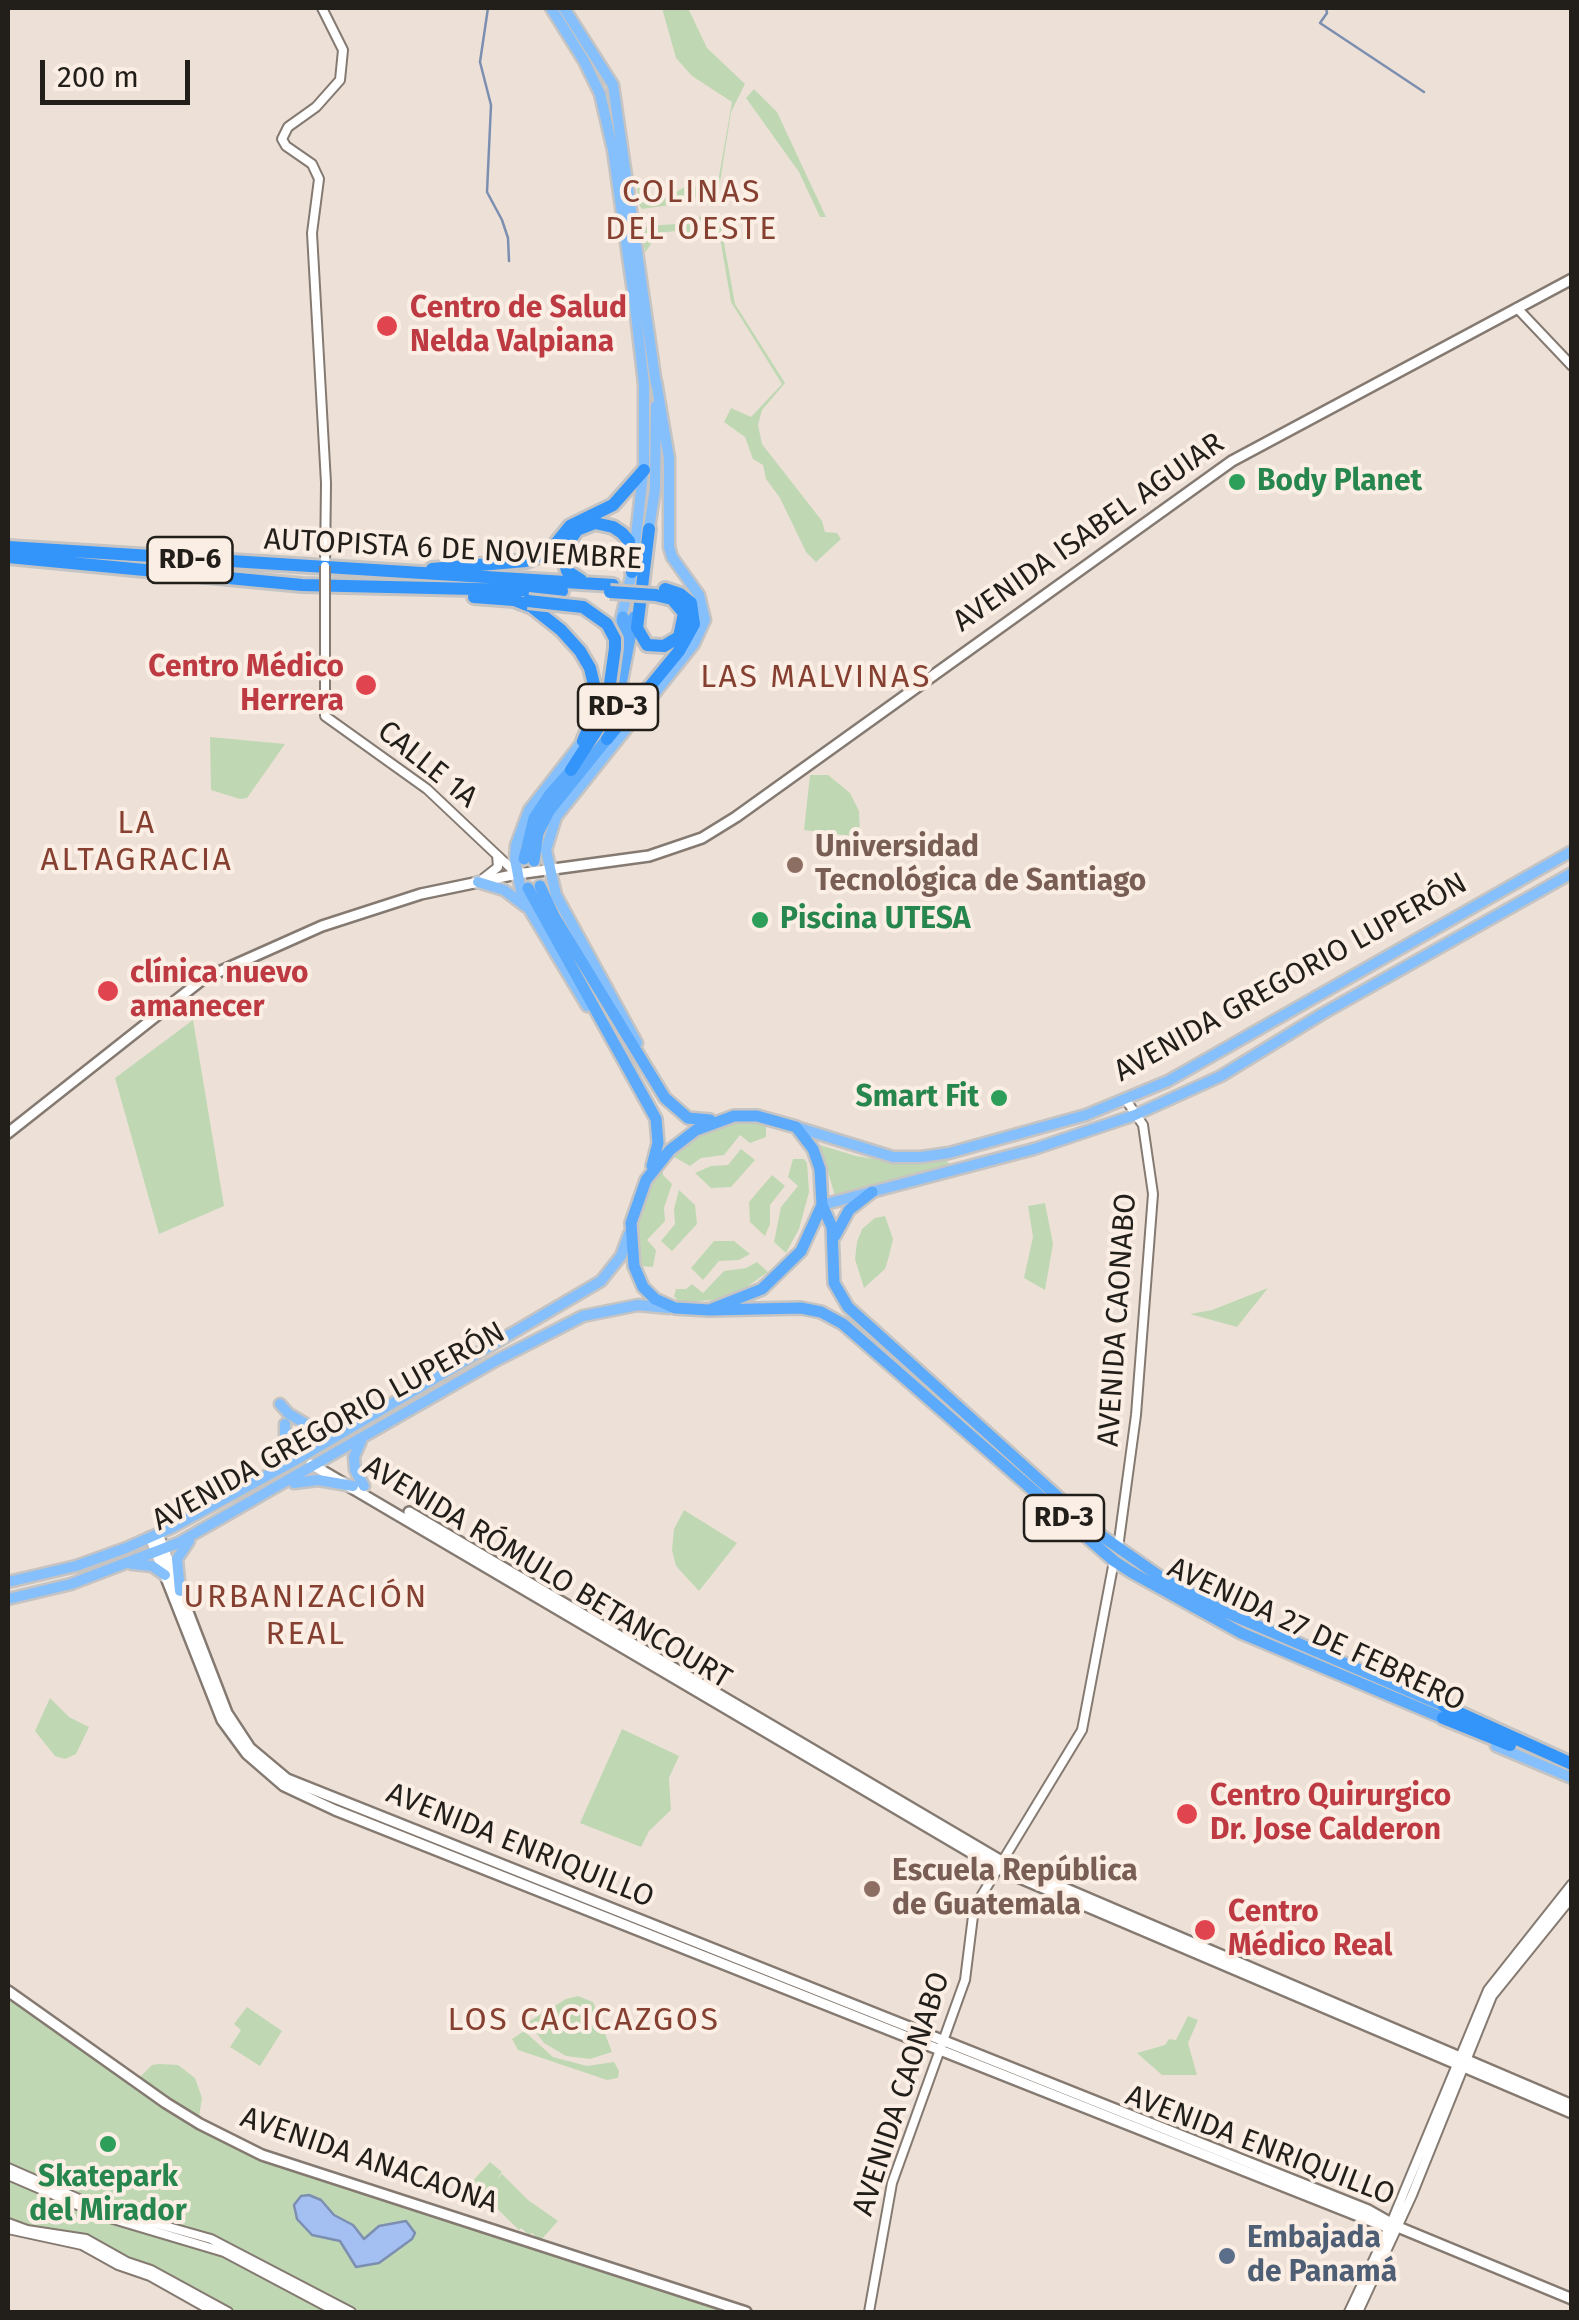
<!DOCTYPE html>
<html>
<head>
<meta charset="utf-8">
<style>
	body { margin:0 }
	#map { position:relative; width:1579px; height:2320px; overflow:hidden; background:#ede1d7; font-family:"Fira Sans",sans-serif }
	canvas { display:block }
	.frame { position:absolute; inset:0; border:10px solid #221e1a; pointer-events:none }
	.scale { position:absolute; left:40px; top:60px; width:150px; height:45px; box-sizing:border-box; border:5px solid #221e1a; border-top:0; padding-left:12px; font-size:30px; line-height:35px; white-space:nowrap; color:#221e1a; -webkit-text-stroke:8px #fbeee4; paint-order:stroke }
</style>
</head>
<body>
<div id="map">
<canvas width="1579" height="2320"></canvas>
<div class="frame"></div>
<div class="scale">200 m</div>
</div>
<script>
const context = document.querySelector('canvas').getContext('2d');
context.lineJoin = 'round';
function paint(path, color) { context.fillStyle = color; context.fill(path, 'evenodd'); }
const poly = rows => new Path2D(rows.map(r => 'M' + r).join(''));
function stroke(path, color, width, dash) { context.strokeStyle = color; context.lineWidth = width; context.lineCap = dash ? 'butt' : 'round'; context.setLineDash(dash || []); context.stroke(path); }
function label(font, color, halo, rows, align = 'center') {
  context.font = font + ' "Fira Sans",sans-serif'; context.lineWidth = 8; context.setLineDash([]); context.textBaseline = 'middle'; context.strokeStyle = halo; context.fillStyle = color; for (const [text, x, y, turn = 0] of rows) {
    context.save(); context.translate(x, y); context.rotate((+turn || 0) * Math.PI / 180); context.textAlign = isNaN(turn) ? turn : align; if (halo) context.strokeText(text, 0, 0); context.fillText(text, 0, 0); context.restore();
  }
}
const green = poly([
	[662,8,688,8,707,48,745,84,731,112,718,195,687,198,677,204,642,209,639,205,636,182,653,199,667,198,686,186,698,187,718,182,732,102,692,76,676,58],
	[754,89,777,112,826,217,820,217,799,172,746,98],
	[716,213,719,215,735,304,785,383,762,410,758,425,762,444,822,521,825,532,837,533,841,539,816,562,806,552,780,498,766,479,763,465,753,459,745,437,724,422,731,408,751,417,782,384,731,302,718,226,692,236,675,231,658,233,645,253,642,232,647,226,692,223,701,216],
	[210,737,285,744,247,798,240,799,211,790],
	[810,775,828,775,850,793,859,811,860,837,804,830],
	[193,1020,224,1206,159,1234,115,1078],
	[742,1122,766,1125,766,1137,750,1143,740,1135,724,1155,701,1158,690,1166,674,1157,663,1163,663,1175,672,1184,664,1208,665,1221,647,1240,656,1250,653,1267,639,1266,636,1243,642,1199,662,1163,682,1143,706,1130],
	[820,1145,856,1156,901,1163,946,1160,950,1165,835,1196],
	[741,1149,755,1160,731,1187,711,1188,695,1173,711,1166,728,1165],
	[793,1159,804,1159,807,1163,809,1192,799,1229,786,1253,774,1242,781,1207,798,1186,788,1177],
	[772,1175,785,1186,770,1205,770,1224,765,1236,750,1222,749,1202],
	[679,1190,695,1205,697,1224,672,1251,661,1241,675,1224,674,1209],
	[1045,1203,1053,1244,1045,1290,1024,1278,1033,1237,1028,1206],
	[885,1216,893,1239,889,1256,885,1269,864,1288,855,1259,857,1242,862,1229,875,1218],
	[714,1241,734,1241,750,1254,739,1260,719,1261,703,1280,691,1268],
	[757,1262,768,1272,735,1295,722,1299,691,1302,678,1301,674,1296,676,1289,686,1289,692,1284,703,1293,724,1271,746,1268],
	[1268,1288,1237,1327,1190,1314,1212,1310],
	[684,1510,737,1543,699,1591,676,1566,672,1550,674,1529],
	[50,1698,69,1717,89,1727,76,1754,65,1759,55,1756,35,1731],
	[622,1729,679,1756,669,1778,671,1810,649,1831,641,1847,580,1823],
	[578,1996,593,2002,612,2052,590,2059,566,2056,544,2043,528,2022,566,1999],
	[8,1998,174,2115,255,2158,730,2312,234,2312,162,2272,129,2259,90,2237,33,2227,8,2219],
	[247,2007,282,2031,260,2066,230,2047,241,2030,234,2024],
	[1188,2016,1198,2020,1188,2043,1197,2075,1162,2075,1137,2053,1165,2045,1169,2039,1176,2040],
	[524,2031,553,2057,587,2066,614,2062,619,2071,618,2078,607,2080,518,2050,512,2039],
	[159,2064,178,2065,195,2078,202,2098,199,2117,140,2077,152,2065],
	[490,2162,502,2172,497,2179,502,2174,528,2200,558,2221,540,2241,532,2233,529,2235,521,2228,519,2230,471,2183]
]);
const water = poly([
	[309,2195,321,2200,334,2215,353,2225,364,2239,379,2226,406,2221,415,2233,412,2239,379,2263,356,2267,340,2241,312,2235,297,2219,294,2205,301,2196,309,2195]
]);
const stream = poly([
	[488,8,480,62,491,105,487,192,502,220,508,238,509,261],
	[1326,8,1327,13,1320,23,1424,92]
]);
const tertiary = poly([
	[322,8,343,50,340,80,316,107,288,127,282,139,286,146,312,164,319,179,312,233,326,483,325,566],
	[1517,308,1572,366],
	[325,600,325,716,427,789,517,874],
	[484,878,498,867,497,855],
	[1118,1548,1136,1415,1153,1194,1143,1125,1126,1100],
	[8,2168,97,2207,211,2239,351,2312],
	[8,2175,103,2216,224,2252,337,2312],
	[8,2223,27,2230,86,2239,127,2262,151,2270,228,2312],
	[8,2229,82,2245,118,2265,150,2276,214,2312],
	[869,2312,892,2183,965,1980,974,1908,1082,1730,1114,1561],
	[1349,2312,1392,2221,1488,1990,1572,1884],
	[1358,2312,1412,2195,1492,1996,1572,1897]
]);
const secondary = poly([
	[8,1133,203,979,322,926,421,894,517,874,649,856,702,838,736,817,1232,461,1572,279],
	[311,1464,999,1869,1572,2113],
	[409,1512,1003,1862,1572,2105],
	[158,1534,227,1713,250,1748,287,1779,1368,2210,1398,2227],
	[150,1537,222,1720,247,1754,284,1786,335,1810,1389,2228,1398,2227,1572,2299],
	[8,1991,166,2103,200,2124,262,2155,746,2312]
]);
const primary = poly([
	[551,8,584,61,600,94,613,150,635,306,644,384,644,464,632,572,620,623],
	[564,8,613,85,656,384],
	[649,529,655,489,656,406],
	[585,738,529,810,516,845,515,859,521,891,529,909,587,1006],
	[478,882,504,890,525,906],
	[637,1043,556,895,546,850,556,817,694,644,705,620,699,595,672,557,669,547,669,458,656,381],
	[796,1127,893,1157,921,1157,949,1153,1086,1115,1168,1081,1572,851],
	[822,1205,1034,1149,1135,1115,1221,1076,1322,1014,1572,873],
	[280,1404,289,1414,311,1427,338,1435],
	[361,1441,354,1457,355,1470,364,1486],
	[271,1469,285,1444,285,1424],
	[294,1483,318,1480,353,1486],
	[132,1564,152,1566,165,1575],
	[8,1582,76,1566,126,1548,171,1528,301,1457,601,1281,621,1256,629,1234],
	[180,1591,177,1559,189,1541],
	[8,1599,71,1584,178,1543,497,1360,583,1316,638,1305,669,1308],
	[1496,1746,1572,1778]
]);
const trunk = poly([
	[620,653,623,617],
	[524,859,534,818,550,794,576,765],
	[534,861,538,833,549,811,607,739,613,725,634,617],
	[540,886,554,916,665,1098,688,1118,710,1120],
	[528,888,656,1119,658,1143,652,1166],
	[734,1116,757,1116,796,1127,813,1149,820,1169,822,1205,801,1251,762,1289,709,1310,675,1308,655,1299,643,1287,634,1266,631,1223,646,1180,670,1150,696,1130,734,1116],
	[822,1205,832,1227,834,1283,848,1307,1099,1534,1162,1578,1223,1611,1444,1706],
	[835,1236,849,1210,872,1192],
	[709,1310,801,1308,821,1312,843,1324,1114,1561,1131,1572,1241,1633,1443,1718]
]);
const motorway = poly([
	[649,529,637,628,647,645,664,646,679,637,684,613,672,599,655,595],
	[8,547,613,585],
	[8,557,302,585,562,591],
	[432,569,526,561,549,552,570,526,613,505,644,470],
	[581,580,567,571,562,552,577,530,595,523,613,527,622,533,629,541,632,572],
	[474,597,514,600,532,607,561,630,580,651,590,668,596,693,591,722,583,741],
	[607,739,679,651,694,624,691,603,680,594,665,589],
	[571,770,602,722,608,698],
	[1444,1706,1572,1764],
	[1443,1718,1510,1745]
]);
const tertiaryBridge = poly([
	[325,566,325,600]
]);
const motorwayBridge = poly([
	[610,592,655,595],
	[528,601,583,607,607,624,615,639,615,648,608,698]
]);
const markers = [
	[387,326,12,"#e0444e"],
	[1237,482,10,"#2e9e5b"],
	[366,685,12,"#e0444e"],
	[795,865,10,"#8d6e63"],
	[760,920,10,"#2e9e5b"],
	[108,991,12,"#e0444e"],
	[999,1098,10,"#2e9e5b"],
	[1187,1814,12,"#e0444e"],
	[872,1889,10,"#8d6e63"],
	[1205,1930,12,"#e0444e"],
	[108,2144,10,"#2e9e5b"],
	[1227,2256,10,"#5c6f8a"]
];
const shields = [
	[190,560,85],
	[618,707,80],
	[1064,1518,80]
];
const shieldNames = [
	["RD-6",190,560],
	["RD-3",618,707],
	["RD-3",1064,1518]
];
const healthNames = [
	["Centro de Salud",410,309],
	["Nelda Valpiana",410,343],
	["Centro Médico",344,668,"right"],
	["Herrera",344,702,"right"],
	["clínica nuevo",130,974],
	["amanecer",130,1008],
	["Centro Quirurgico",1210,1797],
	["Dr. Jose Calderon",1210,1831],
	["Centro",1228,1913],
	["Médico Real",1228,1947]
];
const leisureNames = [
	["Body Planet",1257,482],
	["Piscina UTESA",780,920],
	["Smart Fit",979,1098,"right"],
	["Skatepark",108,2178,"center"],
	["del Mirador",108,2212,"center"]
];
const streetNames = [
	["AVENIDA ISABEL AGUIAR",1089,533,-35],
	["AUTOPISTA 6 DE NOVIEMBRE",453,550,3],
	["CALLE 1A",427,765,39],
	["AVENIDA GREGORIO LUPERÓN",1291,978,-29],
	["AVENIDA CAONABO",1118,1320,-86],
	["AVENIDA GREGORIO LUPERÓN",329,1427,-29],
	["AVENIDA RÓMULO BETANCOURT",547,1573,31],
	["AVENIDA 27 DE FEBRERO",1316,1635,25],
	["AVENIDA ENRIQUILLO",520,1846,22],
	["AVENIDA CAONABO",902,2094,-72],
	["AVENIDA ENRIQUILLO",1260,2146,21],
	["AVENIDA ANACAONA",369,2161,19]
];
const educationNames = [
	["Universidad",815,848],
	["Tecnológica de Santiago",815,882],
	["Escuela República",892,1872],
	["de Guatemala",892,1906]
];
const serviceNames = [
	["Embajada",1247,2239],
	["de Panamá",1247,2273]
];
const neighbourhoodNames = [
	["COLINAS",692,193],
	["DEL OESTE",692,230],
	["LAS MALVINAS",816,678],
	["LA",137,824],
	["ALTAGRACIA",137,861],
	["URBANIZACIÓN",306,1598],
	["REAL",306,1635],
	["LOS CACICAZGOS",584,2021]
];
paint(green, '#bfd8b3');
paint(water, '#a4bff2');
stroke(water, '#7d8fb1', 2.5);
stroke(stream, '#7d8fb1', 2.5);
stroke(tertiary, '#857a71', 12);
stroke(secondary, '#857a71', 14);
stroke(primary, '#c6c4c3', 15);
stroke(trunk, '#c6c4c3', 16);
stroke(motorway, '#c6c4c3', 18);
stroke(tertiary, '#fff', 8);
stroke(secondary, '#fff', 9);
stroke(primary, '#85bffc', 10);
stroke(trunk, '#5caafb', 11);
stroke(motorway, '#3394fa', 12);
stroke(tertiaryBridge, '#857a71', 12, []);
stroke(motorwayBridge, '#c6c4c3', 18, []);
stroke(tertiaryBridge, '#fff', 8);
stroke(motorwayBridge, '#3394fa', 12);
for (const [x, y, r, color] of markers) { const dot = new Path2D(); dot.arc(x, y, r, 0, 2 * Math.PI); context.fillStyle = color; context.fill(dot); stroke(dot, '#fbeee4', 4); }
for (const [x, y, w] of shields) { const box = new Path2D(); box.roundRect(x - w / 2, y - 23, w, 46, 8); context.fillStyle = '#fbeee4'; context.fill(box); stroke(box, '#221e1a', 2.5); }
label('bold 28px', '#221e1a', null, shieldNames);
label('bold 30px', '#be3a42', '#fbeee4', healthNames, 'left');
label('bold 30px', '#27864d', '#fbeee4', leisureNames, 'left');
label('30px', '#221e1a', '#fbeee4', streetNames);
label('bold 30px', '#785e54', '#fbeee4', educationNames, 'left');
label('bold 30px', '#4e5e75', '#fbeee4', serviceNames, 'left');
context.letterSpacing = '2.5px';
label('32px', '#864031', '#fbeee4', neighbourhoodNames);
context.letterSpacing = '0px';
</script>
</body>
</html>
